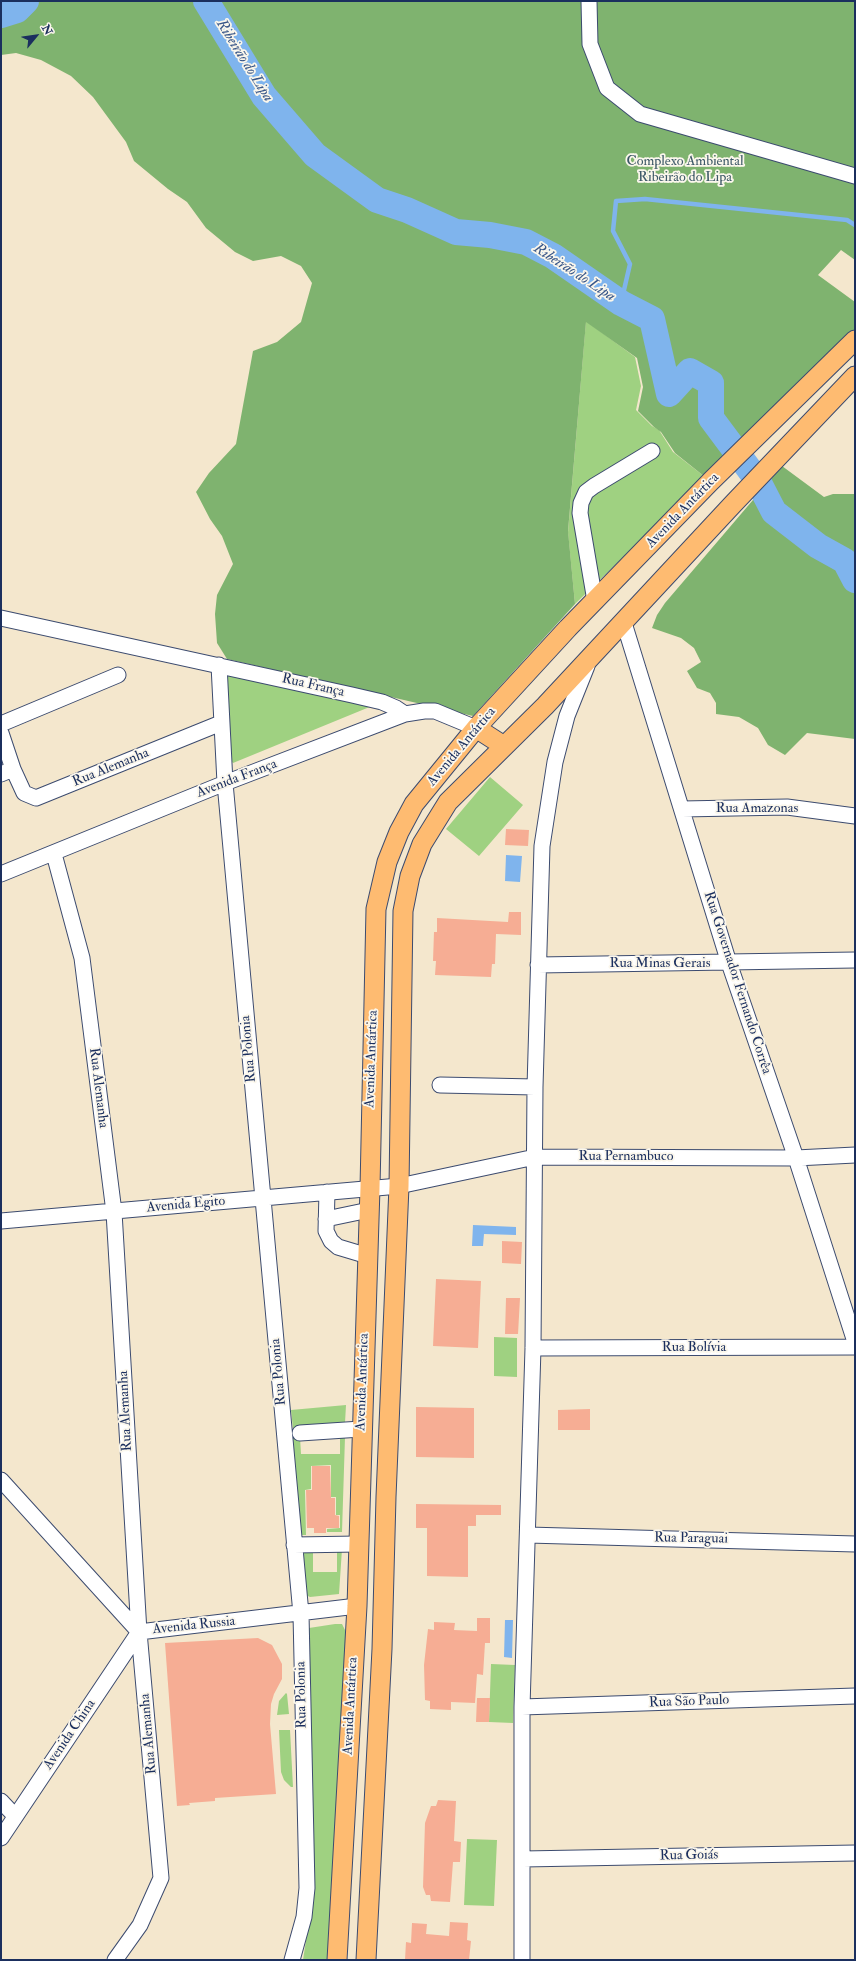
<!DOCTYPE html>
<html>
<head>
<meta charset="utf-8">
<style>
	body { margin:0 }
	#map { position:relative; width:856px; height:1961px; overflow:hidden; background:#f4e7cd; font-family:"IM FELL Double Pica",serif }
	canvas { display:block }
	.frame { position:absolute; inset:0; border:2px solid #1b2f5e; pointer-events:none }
	.north { position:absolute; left:16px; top:16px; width:40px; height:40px; -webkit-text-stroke:3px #fbf7ec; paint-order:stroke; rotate:61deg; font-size:11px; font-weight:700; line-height:16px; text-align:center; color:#1b2f5e }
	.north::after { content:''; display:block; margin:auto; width:14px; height:18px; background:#1b2f5e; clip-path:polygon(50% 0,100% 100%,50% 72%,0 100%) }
</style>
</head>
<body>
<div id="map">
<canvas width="856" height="1961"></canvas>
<div class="frame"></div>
<div class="north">N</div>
</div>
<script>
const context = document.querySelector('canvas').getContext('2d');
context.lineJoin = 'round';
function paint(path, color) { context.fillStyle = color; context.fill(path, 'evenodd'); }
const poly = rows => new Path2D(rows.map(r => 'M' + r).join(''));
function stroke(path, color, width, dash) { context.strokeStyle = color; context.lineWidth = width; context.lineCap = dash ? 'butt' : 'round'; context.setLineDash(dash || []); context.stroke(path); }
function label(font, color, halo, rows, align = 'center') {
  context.font = font + ' "IM FELL Double Pica",serif'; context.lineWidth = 3.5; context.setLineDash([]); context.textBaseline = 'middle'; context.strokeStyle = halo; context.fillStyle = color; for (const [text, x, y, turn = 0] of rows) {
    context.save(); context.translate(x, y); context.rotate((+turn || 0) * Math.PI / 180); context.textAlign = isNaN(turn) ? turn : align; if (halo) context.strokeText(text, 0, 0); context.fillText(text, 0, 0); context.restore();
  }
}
const green = poly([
	[586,321,635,357,641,386,636,410,652,426,659,430,673,452,705,477,575,604,568,532],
	[226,675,372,706,233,763,228,757],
	[490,777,523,805,479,856,446,829],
	[494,1337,517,1338,517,1377,494,1376],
	[346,1405,345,1423,342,1425,293,1428,291,1410],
	[300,1437,301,1454,340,1454,340,1437,345,1437,342,1532,327,1532,327,1529,340,1528,340,1515,336,1515,336,1497,331,1497,331,1465,311,1466,311,1489,305,1490,306,1535,299,1535,293,1438],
	[302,1549,313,1549,313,1572,337,1572,337,1550,342,1549,339,1594,310,1597,306,1595],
	[335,1624,342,1624,347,1634,330,1960,303,1960,309,1921,307,1635,309,1628],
	[491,1664,515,1665,513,1723,489,1722],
	[286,1693,287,1694,289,1714,277,1715,279,1701],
	[279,1730,290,1730,293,1787,291,1787,284,1780,281,1772],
	[467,1839,497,1840,494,1906,464,1905]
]);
const forest = poly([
	[1,1,855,1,855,260,841,250,818,275,855,302,855,330,764,416,705,477,675,453,661,432,654,427,638,411,643,387,637,358,586,322,568,531,575,604,473,716,227,659,217,643,215,614,217,595,233,564,222,536,210,519,196,492,209,473,236,444,253,351,277,342,301,322,312,283,301,266,281,256,253,261,235,252,206,228,187,202,168,189,134,161,126,142,93,97,71,76,41,60,16,53,1,55],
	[782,466,824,497,833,494,855,494,855,739,807,733,785,755,768,745,758,728,739,717,716,714,716,703,710,693,697,688,687,671,701,662,694,648,681,638,652,628,657,615,665,603]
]);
const water = poly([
	[506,855,522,856,520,882,505,881],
	[473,1225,516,1227,516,1235,484,1234,483,1246,472,1246],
	[505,1620,513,1620,512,1658,504,1657]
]);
const stream = poly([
	[621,303,630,264,613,231,616,201,645,199,847,220,855,225]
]);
const river = poly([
	[206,1,264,96,315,155,377,200,407,210,456,232,490,235,526,242,553,256,621,303,652,319,669,394,690,371,711,383,711,418,758,481,774,512,818,546,845,561,855,580],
	[1,15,17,10,26,1]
]);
const building = poly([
	[506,829,529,830,528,846,505,845],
	[509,912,521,912,521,935,496,934,495,964,492,964,491,977,435,975,436,961,433,961,434,932,437,932,437,918,508,922],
	[502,1241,522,1242,521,1264,502,1263],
	[436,1279,481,1281,478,1348,433,1346],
	[506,1298,520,1298,518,1334,505,1334],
	[416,1407,474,1408,474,1458,416,1457],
	[590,1409,590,1430,558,1430,558,1410],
	[312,1466,330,1466,331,1498,335,1498,335,1515,339,1516,339,1528,326,1528,326,1533,314,1533,314,1528,307,1528,306,1490,312,1490],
	[416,1504,501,1505,501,1515,476,1515,476,1526,468,1526,468,1577,427,1576,427,1528,416,1528],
	[477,1618,490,1618,490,1643,485,1643,483,1675,477,1674,475,1703,451,1702,451,1710,430,1709,430,1701,425,1700,424,1665,428,1629,434,1630,434,1622,455,1623,454,1630,477,1631],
	[258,1638,272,1645,282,1664,282,1679,274,1694,271,1704,270,1724,276,1794,215,1798,215,1801,189,1803,190,1805,177,1806,165,1643],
	[477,1698,490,1698,489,1722,476,1722],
	[438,1800,456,1801,454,1841,461,1842,460,1862,453,1862,450,1902,431,1901,430,1895,426,1895,423,1887,425,1823,431,1806,436,1806],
	[450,1922,468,1923,467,1940,471,1941,469,1960,405,1960,406,1942,411,1943,412,1923,427,1924,426,1934,449,1936]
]);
const minor = poly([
	[589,1,590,44,607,88,640,114,855,176],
	[595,601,580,513,581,503,586,492,594,486,652,451],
	[1,618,352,695,382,702,396,708,405,714],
	[624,623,729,963,796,1158,855,1342],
	[219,665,225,783,301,1614,307,1888,304,1917,292,1960],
	[1,724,118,675],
	[1,733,13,769],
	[1,774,13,769,24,793,36,798,221,723],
	[682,809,787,807,855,816],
	[54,854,82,958,114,1212,139,1632,161,1878,140,1925,115,1960],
	[1,874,225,783,405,714,424,711,435,711,476,728],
	[538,965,855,960],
	[440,1085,535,1087],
	[327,1192,326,1231,331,1241,338,1247,368,1256],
	[326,1219,369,1210],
	[1,1221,399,1186,535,1157,796,1158,855,1155],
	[533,1348,855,1347],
	[300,1433,361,1429],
	[1,1480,139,1632,357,1606],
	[528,1535,855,1544],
	[294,1545,358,1544],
	[522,1707,855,1696],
	[1,1801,15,1816],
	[1,1838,139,1632],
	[523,1859,855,1853],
	[522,1960,522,1707,533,1348,535,1087,542,846,555,762,567,716,587,666]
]);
const major = poly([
	[476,728,504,746],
	[337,1960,357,1606,370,1188,376,909,387,862,399,832,414,804,476,728,568,628,711,481,855,340],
	[366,1960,382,1649,386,1497,399,1186,403,911,410,876,422,844,448,802,545,706,733,504,855,376]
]);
const parkNames = [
	["Complexo Ambiental",685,162],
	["Ribeirão do Lipa",685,178]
];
const streetNames = [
	["Avenida Antártica",683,511,-46],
	["Rua França",313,686,13],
	["Avenida Antártica",462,747,-50],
	["Rua Alemanha",111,768,-22],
	["Avenida França",237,779,-21],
	["Rua Amazonas",757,809],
	["Rua Minas Gerais",660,964],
	["Rua Governador Fernando Corrêa",737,983,72],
	["Rua Polonia",249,1049,-95],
	["Avenida Antártica",372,1059,-88],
	["Rua Alemanha",98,1088,83],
	["Rua Pernambuco",626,1157],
	["Avenida Egito",186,1205,-5],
	["Rua Bolívia",694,1348],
	["Rua Polonia",279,1372,-95],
	["Avenida Antártica",363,1382,-88],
	["Rua Alemanha",126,1411,-93],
	["Rua Paraguai",691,1539,1],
	["Avenida Russia",194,1626,-6],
	["Rua Polonia",302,1695,-91],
	["Rua São Paulo",689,1702,-2],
	["Avenida Antártica",351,1706,-87],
	["Rua Alemanha",149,1734,-95],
	["Avenida China",70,1735,-56],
	["Rua Goiás",689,1856,-1]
];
const waterNames = [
	["Ribeirão do Lipa",244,61,58],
	["Ribeirão do Lipa",574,273,33]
];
paint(green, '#9fd181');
paint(forest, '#7fb36f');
paint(water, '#7fb4ed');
stroke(stream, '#7fb4ed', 4.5);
stroke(river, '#7fb4ed', 26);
paint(building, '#f6ad94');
stroke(minor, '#3c4b6f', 17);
stroke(major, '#3c4b6f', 21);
stroke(minor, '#fff', 15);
stroke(major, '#febb71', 19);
label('14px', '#3c5867', '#fbf7ec', parkNames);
label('14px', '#1b2f5e', '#fbf7ec', streetNames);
label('italic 15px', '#395789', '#fbf7ec', waterNames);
</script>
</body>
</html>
